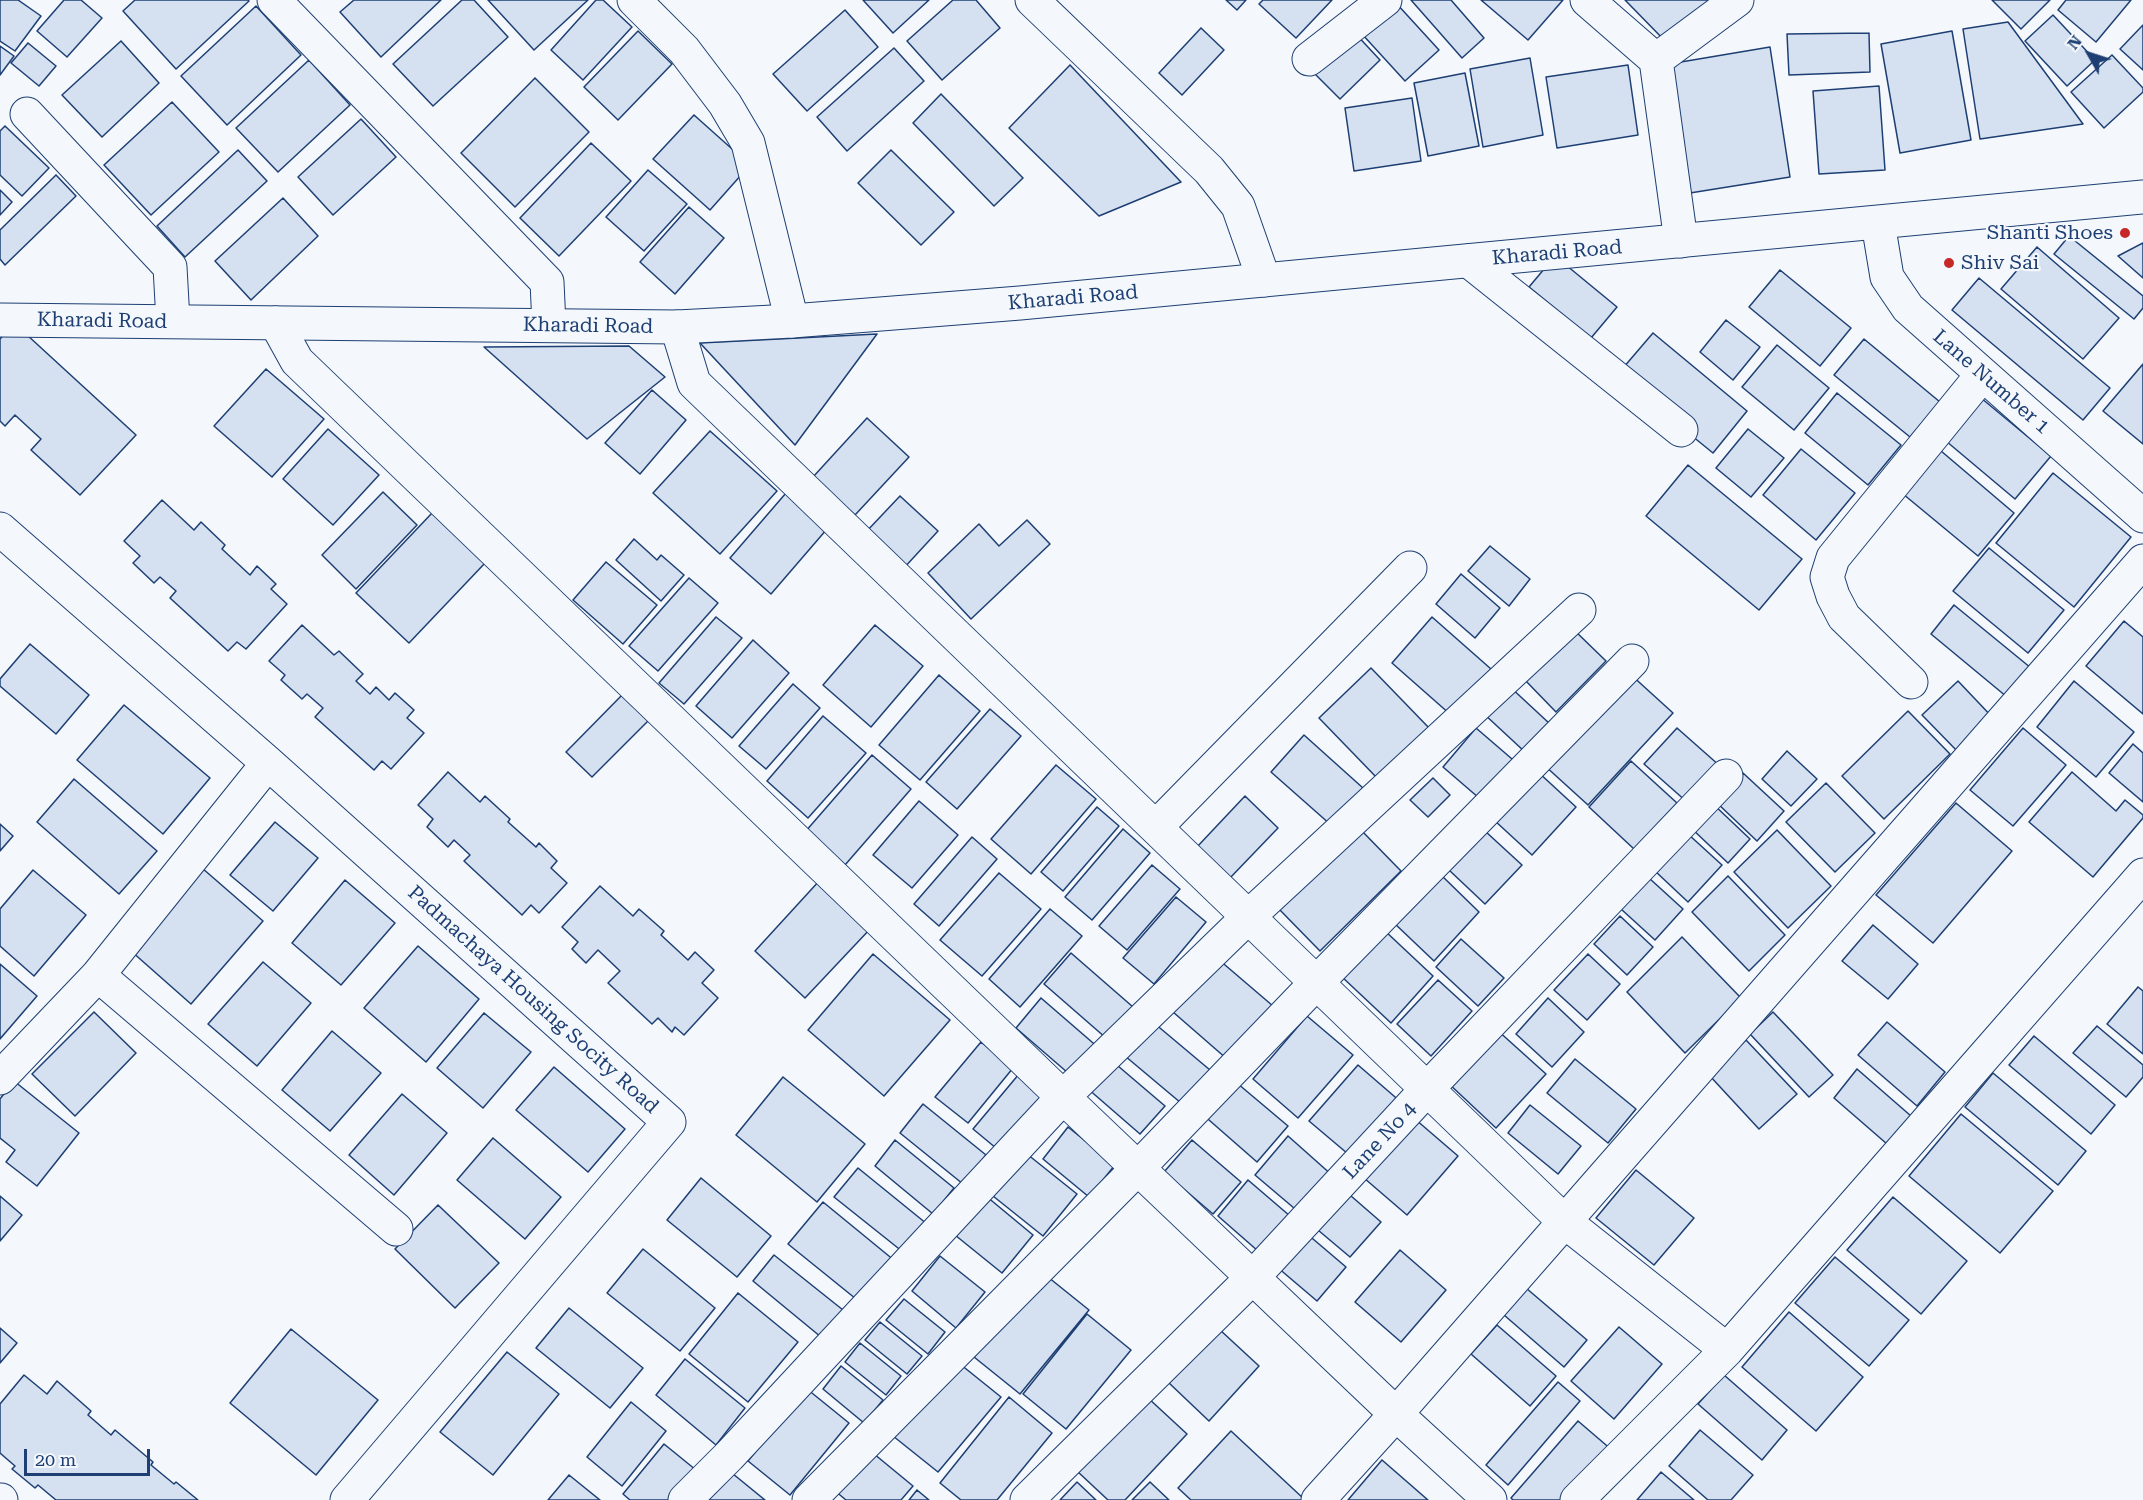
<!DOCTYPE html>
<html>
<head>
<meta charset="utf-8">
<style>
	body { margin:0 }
	#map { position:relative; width:2143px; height:1500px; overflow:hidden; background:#f4f7fb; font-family:"Roboto Serif",serif }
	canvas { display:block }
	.north { position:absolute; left:2059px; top:24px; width:60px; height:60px; -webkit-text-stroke:4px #f4f7fb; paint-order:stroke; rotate:309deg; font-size:16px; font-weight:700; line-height:24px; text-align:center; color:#1d3f73 }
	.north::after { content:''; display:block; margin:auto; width:21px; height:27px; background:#1d3f73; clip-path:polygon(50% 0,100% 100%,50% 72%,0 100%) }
	.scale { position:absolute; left:24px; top:1449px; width:126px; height:27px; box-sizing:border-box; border:3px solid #1d3f73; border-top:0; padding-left:8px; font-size:18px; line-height:21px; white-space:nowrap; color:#1d3f73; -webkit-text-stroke:4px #f4f7fb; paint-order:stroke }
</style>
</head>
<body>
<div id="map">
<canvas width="2143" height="1500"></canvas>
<div class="north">N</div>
<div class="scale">20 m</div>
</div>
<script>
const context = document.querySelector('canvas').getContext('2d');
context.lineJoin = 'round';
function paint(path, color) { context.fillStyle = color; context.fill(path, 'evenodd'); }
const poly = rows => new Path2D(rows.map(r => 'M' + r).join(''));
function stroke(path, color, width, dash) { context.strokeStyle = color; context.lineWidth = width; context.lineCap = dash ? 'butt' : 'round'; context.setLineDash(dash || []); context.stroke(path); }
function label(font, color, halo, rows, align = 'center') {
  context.font = font + ' "Roboto Serif",serif'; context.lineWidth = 4.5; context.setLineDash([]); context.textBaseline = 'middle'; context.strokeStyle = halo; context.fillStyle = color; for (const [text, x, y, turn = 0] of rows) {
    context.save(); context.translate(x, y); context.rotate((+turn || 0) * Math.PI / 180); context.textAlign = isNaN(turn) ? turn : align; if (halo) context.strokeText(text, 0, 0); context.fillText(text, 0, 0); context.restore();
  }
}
const building = poly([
	[0,0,18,0,41,16,15,51,0,41,0,0],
	[64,0,81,0,102,18,67,57,37,31,64,0],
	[135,0,248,0,249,1,176,69,123,11,135,0],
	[354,0,441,0,381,57,340,12,354,0],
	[462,0,474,0,508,37,433,106,393,64,462,0],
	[488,0,588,0,534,50,488,0],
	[596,0,603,0,632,27,583,80,551,50,596,0],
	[863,0,929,0,893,33,863,0],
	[953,0,976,0,1000,28,942,80,907,41,953,0],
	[1226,0,1246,0,1237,10,1226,0],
	[1263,0,1332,0,1296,38,1259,4,1263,0],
	[1411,0,1451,0,1484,38,1462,58,1411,0],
	[1481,0,1563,0,1528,40,1481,0],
	[1625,0,1716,0,1670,46,1625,0],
	[1992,0,2050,0,2021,29,1992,0],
	[2066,0,2131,0,2096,42,2058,10,2066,0],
	[1396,3,1439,50,1405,81,1362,34,1396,3],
	[256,6,301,55,227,125,181,76,256,6],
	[845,10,878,47,807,111,773,74,845,10],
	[2053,15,2095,60,2067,86,2025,41,2053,15],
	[2008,22,2083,124,1980,139,1963,29,2008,22],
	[2143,25,2143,70,2120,49,2143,25],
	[1201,28,1224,50,1182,95,1159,73,1201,28],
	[638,31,672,64,618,120,584,87,638,31],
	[1353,31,1380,60,1340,99,1312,71,1353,31],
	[1952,31,1971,140,1900,153,1881,44,1952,31],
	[1869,33,1870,72,1789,75,1787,34,1869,33],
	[121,41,159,83,102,137,62,95,121,41],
	[28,43,56,66,39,86,11,63,28,43],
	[0,46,14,56,0,75,0,46],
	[1770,47,1790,177,1690,193,1669,64,1770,47],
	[894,48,924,81,847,151,817,117,894,48],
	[2112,55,2143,88,2143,92,2104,128,2071,92,2112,55],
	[1530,58,1543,135,1483,147,1470,69,1530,58],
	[309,60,350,105,278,172,236,128,309,60],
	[1070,65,1181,182,1099,216,1009,128,1070,65],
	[1628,65,1638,135,1557,148,1546,77,1628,65],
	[1465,73,1479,146,1428,156,1414,83,1465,73],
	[535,78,589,132,515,207,461,153,535,78],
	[1879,86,1885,170,1819,174,1813,91,1879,86],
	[941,94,1023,178,994,206,913,123,941,94],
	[1412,98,1421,161,1354,171,1345,108,1412,98],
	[172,102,219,152,151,215,104,165,172,102],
	[694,115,750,165,710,210,653,159,694,115],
	[361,119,396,157,333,215,298,177,361,119],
	[5,126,49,168,22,196,0,175,0,131,5,126],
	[591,143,631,181,559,256,520,218,591,143],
	[238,150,267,181,185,257,157,226,238,150],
	[891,150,954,212,921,245,858,183,891,150],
	[648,170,687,204,644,251,606,217,648,170],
	[56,175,76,196,5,265,0,259,0,230,56,175],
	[0,190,12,202,0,215,0,190],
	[283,198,318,236,251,300,215,261,283,198],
	[689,207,724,238,675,294,640,262,689,207],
	[2069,236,2143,296,2143,308,2134,319,2054,254,2069,236],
	[2143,243,2143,278,2118,256,2143,243],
	[2037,247,2119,318,2083,359,2001,289,2037,247],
	[1555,256,1617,307,1591,338,1529,287,1555,256],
	[1780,270,1851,328,1820,366,1749,307,1780,270],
	[1979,278,2110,388,2083,420,1952,310,1979,278],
	[1726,320,1760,347,1733,380,1700,352,1726,320],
	[14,323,136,435,80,495,31,450,41,439,15,415,5,426,0,421,0,339,14,323],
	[1653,333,1747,411,1713,453,1617,375,1653,333],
	[877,334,795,445,700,343,877,334],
	[1864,339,1940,402,1910,437,1834,375,1864,339],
	[1777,345,1829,388,1794,430,1742,387,1777,345],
	[629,346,665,377,587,439,484,347,629,346],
	[2143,364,2143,444,2103,411,2143,364],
	[266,369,324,419,272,477,214,426,266,369],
	[652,390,686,420,640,474,605,443,652,390],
	[1837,393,1901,445,1868,485,1805,433,1837,393],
	[1975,393,2051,456,2015,499,1940,436,1975,393],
	[867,418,909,457,855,515,813,477,867,418],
	[328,429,379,475,333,525,283,479,328,429],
	[1748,429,1784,458,1751,497,1716,468,1748,429],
	[710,431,777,491,720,554,653,493,710,431],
	[1934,445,2014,513,1978,556,1897,489,1934,445],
	[1801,449,1855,493,1816,540,1763,495,1801,449],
	[1688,465,1802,559,1759,610,1646,516,1688,465],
	[2053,473,2131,537,2074,607,1996,543,2053,473],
	[383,492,417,525,356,589,322,555,383,492],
	[786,493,827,529,771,594,730,558,786,493],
	[900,496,938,531,903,569,865,533,900,496],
	[162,500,194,530,201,522,225,545,222,549,250,575,257,566,276,584,271,589,287,604,246,649,237,642,228,651,170,598,176,591,160,577,154,583,133,563,140,556,124,541,162,500],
	[433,512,486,562,409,643,356,593,433,512],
	[1027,520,1050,544,971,619,928,573,979,524,999,546,1027,520],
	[634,539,657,560,661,555,684,575,661,601,616,560,634,539],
	[1490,546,1530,579,1509,606,1468,571,1490,546],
	[1989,548,2064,610,2028,653,1953,591,1989,548],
	[606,562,657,605,623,644,573,600,606,562],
	[1461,574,1500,608,1475,638,1436,604,1461,574],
	[689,578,718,603,658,671,629,646,689,578],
	[1954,605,2031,668,2007,697,1931,634,1954,605],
	[716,617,742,638,684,704,659,683,716,617],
	[1432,617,1491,669,1451,715,1392,663,1432,617],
	[2124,621,2143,637,2143,714,2086,666,2124,621],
	[302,625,334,655,339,651,363,674,356,681,370,694,376,687,389,700,395,693,414,710,407,718,424,733,391,769,382,761,374,770,315,717,323,708,307,694,302,699,281,680,285,675,269,661,302,625],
	[875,625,923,666,871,727,823,685,875,625],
	[1572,628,1606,661,1556,712,1523,678,1572,628],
	[753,640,789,673,732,738,696,706,753,640],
	[30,644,89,695,56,734,0,686,0,679,30,644],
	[1371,668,1431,730,1379,780,1319,718,1371,668],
	[1629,673,1673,713,1588,805,1544,765,1629,673],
	[939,675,980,711,920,780,879,745,939,675],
	[1958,681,1995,720,1960,754,1922,715,1958,681],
	[2074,681,2134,732,2096,777,2037,727,2074,681],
	[793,684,820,708,766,769,739,746,793,684],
	[1508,685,1550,724,1525,752,1483,713,1508,685],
	[624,693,650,719,592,777,566,752,624,693],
	[124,705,210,778,163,834,77,760,124,705],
	[990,709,1021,736,957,809,926,782,990,709],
	[1908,711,1950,754,1884,819,1842,776,1908,711],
	[823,716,866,753,808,818,767,781,823,716],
	[1476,728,1519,765,1486,804,1443,767,1476,728],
	[1677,728,1720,766,1687,802,1644,764,1677,728],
	[2023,728,2066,765,2013,826,1970,790,2023,728],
	[1304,735,1363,788,1331,825,1271,772,1304,735],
	[2133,744,2143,753,2143,802,2109,773,2133,744],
	[1787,751,1817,779,1791,806,1762,779,1787,751],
	[872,755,911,789,845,865,805,832,872,755],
	[1631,761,1677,803,1634,849,1589,807,1631,761],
	[1056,765,1096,799,1031,874,991,839,1056,765],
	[448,772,480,802,485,796,510,819,508,822,536,847,539,843,557,861,551,868,567,883,539,913,531,905,522,915,464,861,470,855,454,840,448,847,427,827,433,819,418,805,448,772],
	[1538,772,1576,807,1532,855,1494,820,1538,772],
	[2072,772,2116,811,2125,800,2143,815,2143,818,2093,877,2029,822,2072,772],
	[1743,773,1784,811,1757,841,1716,802,1743,773],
	[1433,778,1450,795,1428,817,1410,800,1433,778],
	[74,779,157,851,119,894,37,822,74,779],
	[1826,783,1875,833,1835,872,1786,822,1826,783],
	[1245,796,1278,828,1229,879,1196,848,1245,796],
	[919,801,958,835,912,888,873,855,919,801],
	[1712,803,1750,839,1728,863,1690,827,1712,803],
	[1956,803,2012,851,1933,943,1876,895,1956,803],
	[1097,807,1119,826,1063,891,1041,872,1097,807],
	[275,822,318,858,273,911,230,875,275,822],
	[0,824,13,836,0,851,0,824],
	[1359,828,1401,871,1320,951,1277,907,1359,828],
	[1123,829,1150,853,1092,920,1065,897,1123,829],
	[1777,830,1831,886,1788,928,1734,872,1777,830],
	[1485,831,1522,865,1485,904,1449,870,1485,831],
	[1688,834,1722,865,1688,902,1655,871,1688,834],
	[972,837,997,859,939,926,914,904,972,837],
	[1152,865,1180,889,1127,950,1099,926,1152,865],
	[202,868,263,921,191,1004,131,951,202,868],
	[33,870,86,915,34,976,0,946,0,909,33,870],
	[999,873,1041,909,982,976,940,940,999,873],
	[1439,873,1479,912,1434,961,1393,922,1439,873],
	[1728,876,1785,935,1749,971,1692,912,1728,876],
	[1649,878,1683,909,1655,940,1621,909,1649,878],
	[345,880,395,923,341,985,292,943,345,880],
	[820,880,871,928,805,998,755,951,820,880],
	[600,886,633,916,639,909,664,931,661,935,688,960,695,952,714,970,702,983,718,998,684,1035,675,1027,672,1032,658,1018,652,1024,608,983,620,971,598,950,586,963,572,949,578,942,562,927,600,886],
	[1176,897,1206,922,1154,984,1123,958,1176,897],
	[1050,909,1082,936,1020,1007,989,979,1050,909],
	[1620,916,1653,947,1627,975,1594,944,1620,916],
	[1873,925,1918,964,1888,999,1842,961,1873,925],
	[1384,930,1433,976,1391,1023,1341,976,1384,930],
	[1682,937,1741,998,1685,1053,1627,992,1682,937],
	[1461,939,1504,978,1478,1006,1436,967,1461,939],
	[418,946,479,999,426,1062,364,1008,418,946],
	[1071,953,1133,1007,1106,1038,1044,984,1071,953],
	[873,954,950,1020,884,1096,808,1030,873,954],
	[1588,954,1620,984,1587,1020,1554,990,1588,954],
	[1218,959,1273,1006,1227,1059,1173,1012,1218,959],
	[263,962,311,1003,257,1066,208,1024,263,962],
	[0,964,37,996,0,1039,0,964],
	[1438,980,1472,1011,1431,1056,1397,1024,1438,980],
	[2138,987,2143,991,2143,1054,2107,1024,2138,987],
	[1041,998,1100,1049,1075,1079,1016,1028,1041,998],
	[1548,998,1584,1032,1552,1067,1516,1034,1548,998],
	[94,1012,136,1053,75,1116,32,1074,94,1012],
	[1773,1012,1833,1075,1809,1097,1750,1034,1773,1012],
	[484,1013,531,1052,483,1108,437,1068,484,1013],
	[1307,1016,1353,1055,1298,1118,1253,1079,1307,1016],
	[1887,1022,1945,1072,1917,1106,1858,1055,1887,1022],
	[1154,1023,1210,1070,1181,1103,1125,1056,1154,1023],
	[2097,1026,2143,1065,2143,1077,2126,1097,2073,1053,2097,1026],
	[1496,1029,1546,1074,1496,1128,1447,1082,1496,1029],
	[332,1031,381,1073,330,1131,282,1090,332,1031],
	[2034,1036,2115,1105,2091,1134,2009,1065,2034,1036],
	[1746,1040,1797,1094,1759,1129,1709,1075,1746,1040],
	[981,1042,1013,1068,968,1123,935,1097,981,1042],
	[1575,1059,1636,1109,1608,1143,1547,1093,1575,1059],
	[1111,1060,1165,1106,1140,1134,1087,1088,1111,1060],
	[1358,1065,1402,1103,1354,1159,1309,1121,1358,1065],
	[554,1067,625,1129,588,1172,516,1110,554,1067],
	[1857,1069,1911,1116,1887,1144,1834,1098,1857,1069],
	[1993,1073,2086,1151,2058,1185,1965,1107,1993,1073],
	[1019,1074,1048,1098,1002,1153,973,1129,1019,1074],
	[783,1077,865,1144,817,1202,736,1135,783,1077],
	[1231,1078,1288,1126,1257,1162,1201,1113,1231,1078],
	[14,1081,79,1133,37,1186,6,1162,15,1150,0,1138,0,1099,14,1081],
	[402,1094,447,1133,394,1195,349,1155,402,1094],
	[923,1104,986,1155,963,1184,900,1133,923,1104],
	[1530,1105,1581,1146,1558,1174,1508,1133,1530,1105],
	[1408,1113,1458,1156,1407,1215,1357,1172,1408,1113],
	[1961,1114,2053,1191,2000,1253,1909,1176,1961,1114],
	[1068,1127,1115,1165,1089,1197,1043,1159,1068,1127],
	[1288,1136,1333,1176,1301,1214,1255,1175,1288,1136],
	[493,1138,561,1197,525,1239,457,1180,493,1138],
	[895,1140,954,1188,933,1214,875,1166,895,1140],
	[1192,1140,1241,1182,1213,1214,1164,1172,1192,1140],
	[1027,1154,1077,1194,1043,1236,993,1196,1027,1154],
	[858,1168,927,1224,903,1252,834,1197,858,1168],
	[1636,1170,1694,1218,1654,1265,1596,1218,1636,1170],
	[701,1178,771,1236,737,1277,667,1220,701,1178],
	[1248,1180,1297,1222,1266,1258,1218,1216,1248,1180],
	[1343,1189,1381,1222,1350,1257,1312,1225,1343,1189],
	[0,1196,22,1215,0,1241,0,1196],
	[986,1196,1033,1235,1002,1273,955,1235,986,1196],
	[1893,1197,1967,1261,1921,1314,1847,1250,1893,1197],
	[823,1202,895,1261,861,1303,788,1244,823,1202],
	[438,1205,499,1263,455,1308,395,1249,438,1205],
	[1306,1233,1346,1267,1317,1301,1277,1267,1306,1233],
	[643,1249,715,1308,680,1351,607,1293,643,1249],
	[1400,1250,1446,1290,1401,1342,1355,1302,1400,1250],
	[774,1255,843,1310,821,1337,753,1281,774,1255],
	[940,1256,985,1292,956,1328,912,1291,940,1256],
	[1835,1257,1909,1320,1869,1366,1795,1303,1835,1257],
	[1043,1273,1089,1310,1020,1394,974,1357,1043,1273],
	[1526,1288,1587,1340,1564,1367,1504,1315,1526,1288],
	[738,1293,798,1342,748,1402,689,1354,738,1293],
	[904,1299,945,1332,928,1354,886,1320,904,1299],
	[569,1308,643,1368,610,1408,536,1348,569,1308],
	[1789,1312,1863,1377,1816,1431,1742,1367,1789,1312],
	[1087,1314,1131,1350,1066,1429,1023,1394,1087,1314],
	[880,1322,922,1356,907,1374,865,1340,880,1322],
	[1497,1325,1556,1376,1530,1406,1471,1354,1497,1325],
	[1619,1327,1662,1364,1614,1419,1571,1381,1619,1327],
	[0,1328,17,1343,0,1363,0,1328],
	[291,1329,378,1400,316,1475,230,1403,291,1329],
	[1219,1329,1259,1366,1209,1421,1169,1383,1219,1329],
	[860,1343,901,1376,886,1395,845,1362,860,1343],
	[507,1352,559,1394,493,1475,440,1432,507,1352],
	[685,1359,745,1408,716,1445,656,1395,685,1359],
	[955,1360,1001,1397,938,1472,893,1436,955,1360],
	[841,1366,883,1400,864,1423,823,1389,841,1366],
	[24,1375,47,1394,57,1381,91,1411,88,1415,111,1435,115,1430,153,1462,151,1465,174,1484,176,1482,198,1500,56,1500,38,1485,35,1488,12,1469,15,1466,0,1453,0,1404,24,1375],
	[1724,1375,1787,1430,1762,1460,1698,1404,1724,1375],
	[1558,1382,1580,1401,1508,1485,1486,1465,1558,1382],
	[807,1389,849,1423,790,1495,748,1461,807,1389],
	[1009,1397,1052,1433,997,1500,961,1500,940,1483,1009,1397],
	[1147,1397,1187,1434,1125,1500,1108,1500,1077,1471,1147,1397],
	[631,1402,666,1431,622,1486,587,1457,631,1402],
	[1578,1421,1613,1451,1570,1500,1513,1500,1511,1498,1578,1421],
	[1700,1430,1753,1475,1731,1500,1708,1500,1669,1466,1700,1430],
	[1231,1431,1304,1499,1303,1500,1191,1500,1178,1488,1231,1431],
	[664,1444,696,1470,672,1500,630,1500,623,1494,664,1444],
	[868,1449,913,1486,901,1500,846,1500,834,1490,868,1449],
	[1382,1460,1428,1500,1348,1500,1382,1460],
	[727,1469,765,1500,701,1500,727,1469],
	[1661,1472,1694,1500,1637,1500,1661,1472],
	[569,1475,600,1500,548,1500,569,1475],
	[1077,1482,1096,1500,1060,1500,1077,1482],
	[1150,1482,1169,1500,1132,1500,1150,1482],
	[917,1490,929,1500,909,1500,917,1490]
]);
const street = poly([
	[274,0,547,282,549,325],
	[634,0,684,50,725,104,748,143,792,321],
	[1032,0,1209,170,1238,206,1264,280],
	[1587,0,1656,60,1681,241],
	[1309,59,1385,0],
	[1656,60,1737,0],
	[27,114,170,267,173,321],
	[1878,223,1887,277,1908,308,2143,516],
	[1469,261,1681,430],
	[276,323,297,361,1063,1097,1396,1414,1490,1500],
	[677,327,694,383,1564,1221,1727,1350],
	[0,529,268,763,669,1122,347,1500],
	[1911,682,1844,617,1833,596,1827,577,1833,558,1982,375],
	[1156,827,1410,568],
	[98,975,396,1229],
	[0,1078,98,975,268,763],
	[0,1500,1,1500],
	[685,1500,729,1456,1063,1097,1248,917,1579,610],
	[809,1500,1138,1168,1317,982,1632,661],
	[1027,1500,1253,1277,1428,1088,1726,776],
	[1318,1500,1396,1414,2143,561],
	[1577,1500,1727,1350,2143,875]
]);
const secondary = poly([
	[0,320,677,327,792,321,1020,303,2143,197]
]);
const markers = [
	[2125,233,6,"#c62828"],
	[1949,263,6,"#c62828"]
];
const poiNames = [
	["Shanti Shoes",2113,233],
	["Shiv Sai",1961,263,"left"]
];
const streetNames = [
	["Kharadi Road",1557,253,-5],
	["Kharadi Road",1073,298,-5],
	["Kharadi Road",102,321,1],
	["Kharadi Road",588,326,1],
	["Lane Number 1",1991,382,41],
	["Padmachaya Housing Socity Road",533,1000,42],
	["Lane No 4",1380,1141,-47]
];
paint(building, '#d5e0f0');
stroke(building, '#1d3f73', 1.5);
stroke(street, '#1d3f73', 35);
stroke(secondary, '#1d3f73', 35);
stroke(street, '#f4f7fb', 33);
stroke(secondary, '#f4f7fb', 33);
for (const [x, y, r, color] of markers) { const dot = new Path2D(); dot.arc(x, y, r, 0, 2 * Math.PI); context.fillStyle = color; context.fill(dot); stroke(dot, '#f4f7fb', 2); }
label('20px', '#1d3f73', '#f4f7fb', poiNames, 'right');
label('20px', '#1d3f73', '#f4f7fb', streetNames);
</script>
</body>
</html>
